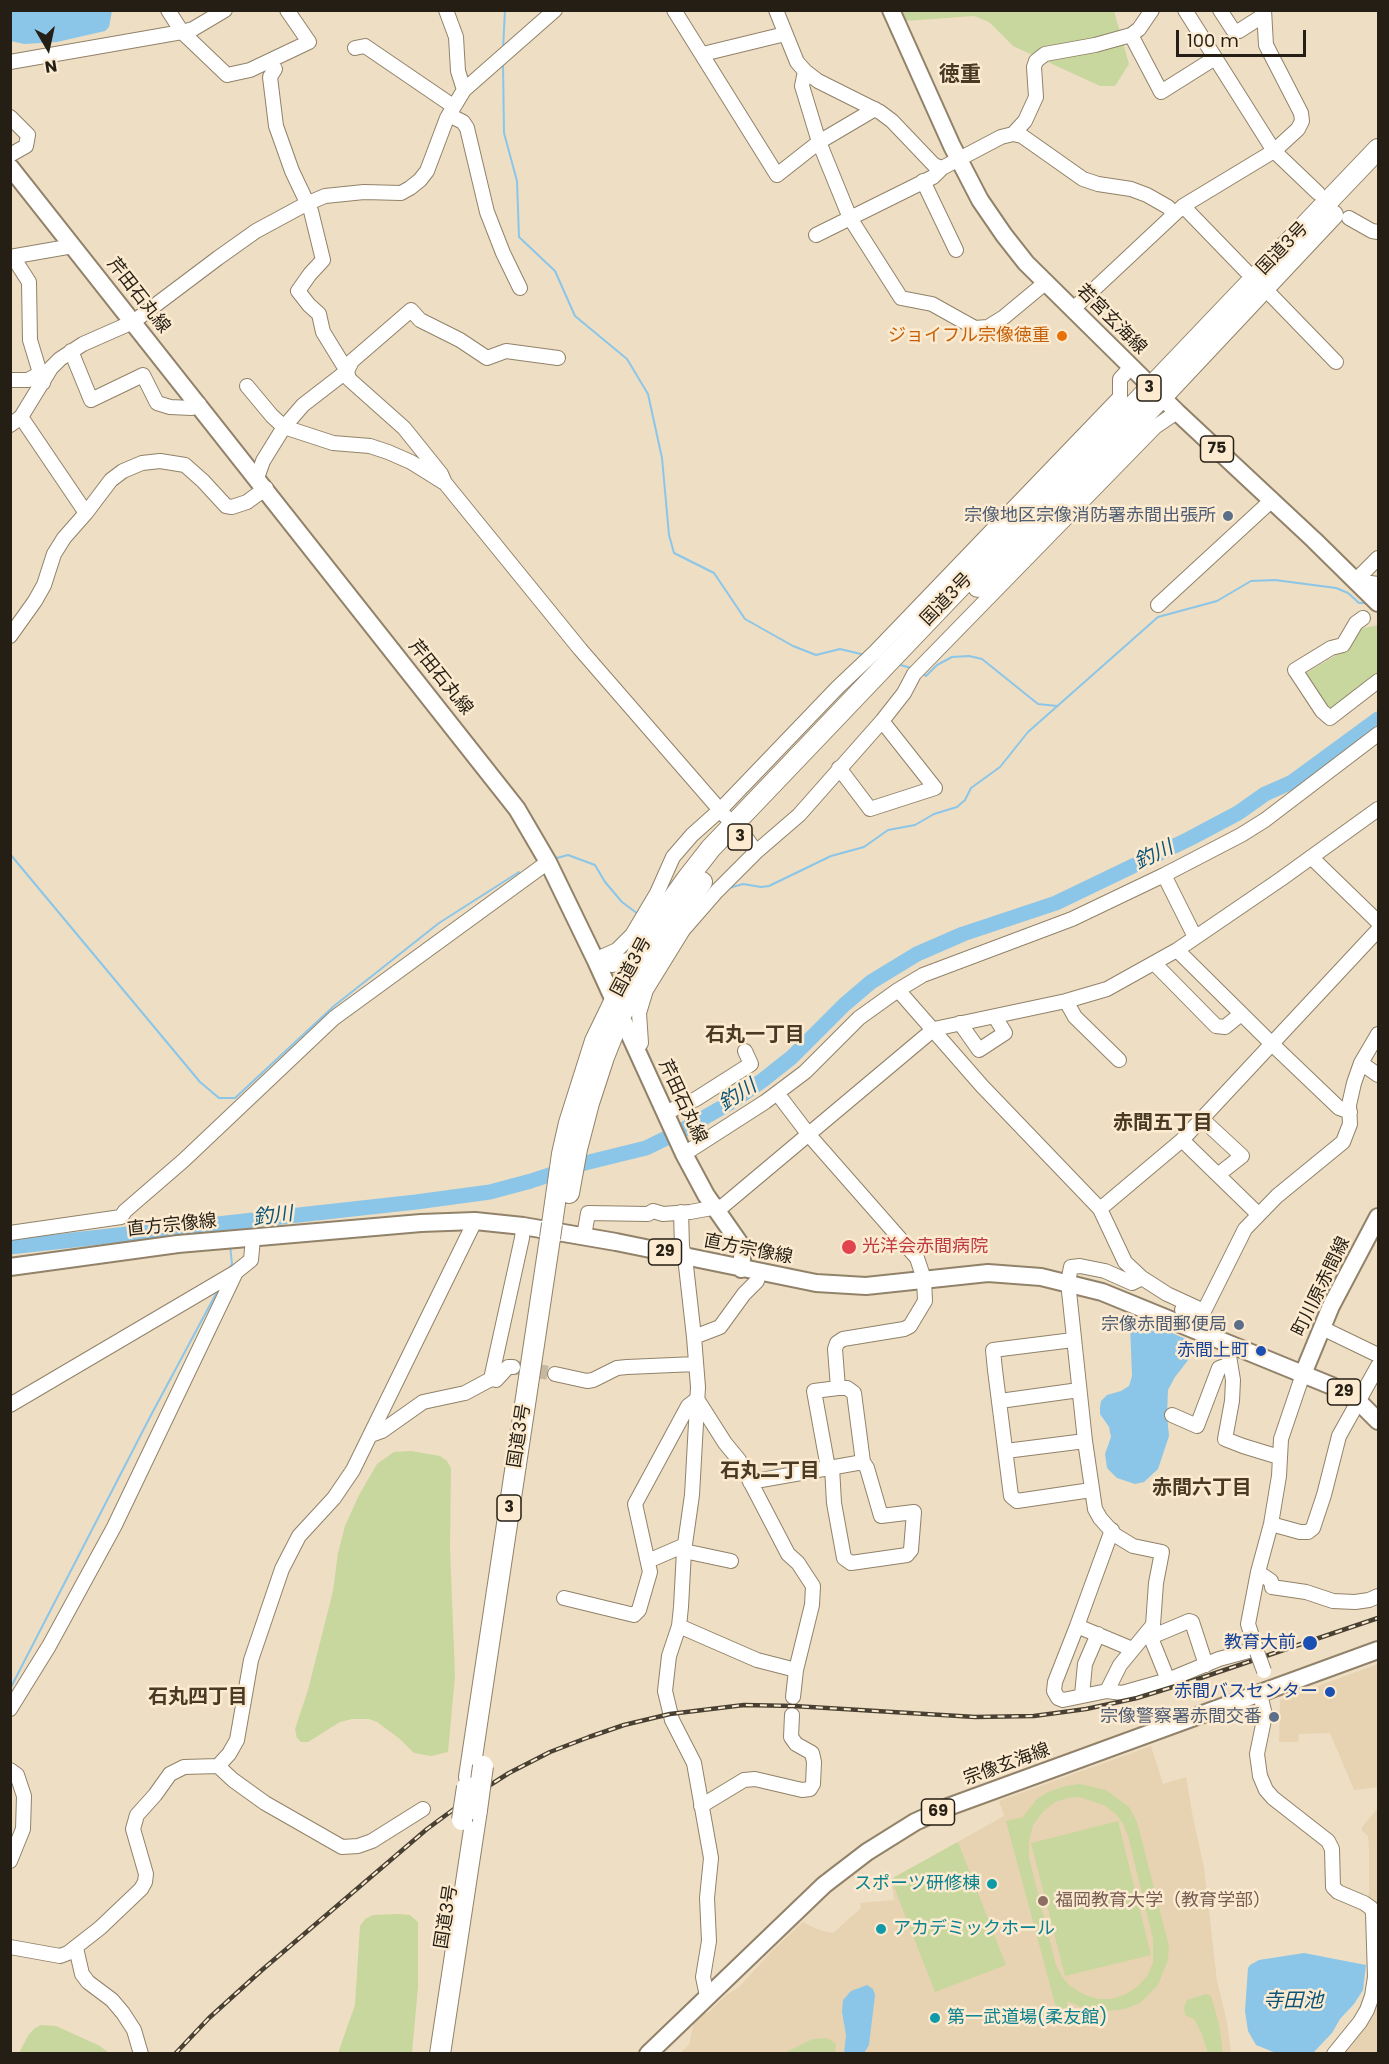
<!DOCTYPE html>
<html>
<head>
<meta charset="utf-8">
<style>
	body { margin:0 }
	#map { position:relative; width:1389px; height:2064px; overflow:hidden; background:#eedec3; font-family:Poppins,sans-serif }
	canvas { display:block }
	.frame { position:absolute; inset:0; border:12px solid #241e14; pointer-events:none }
	.north { position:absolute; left:18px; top:18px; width:60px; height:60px; -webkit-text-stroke:4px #fcebd0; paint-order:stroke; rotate:171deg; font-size:16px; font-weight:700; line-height:24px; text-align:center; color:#241e14 }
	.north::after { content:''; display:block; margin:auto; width:21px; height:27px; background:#241e14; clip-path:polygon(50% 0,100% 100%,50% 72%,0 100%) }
	.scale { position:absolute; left:1176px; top:30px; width:130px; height:27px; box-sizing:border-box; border:3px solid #241e14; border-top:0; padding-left:8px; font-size:18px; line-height:21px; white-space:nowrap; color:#241e14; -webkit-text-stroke:4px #fcebd0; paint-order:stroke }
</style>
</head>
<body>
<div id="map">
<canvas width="1389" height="2064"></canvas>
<div class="frame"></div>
<div class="north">N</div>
<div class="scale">100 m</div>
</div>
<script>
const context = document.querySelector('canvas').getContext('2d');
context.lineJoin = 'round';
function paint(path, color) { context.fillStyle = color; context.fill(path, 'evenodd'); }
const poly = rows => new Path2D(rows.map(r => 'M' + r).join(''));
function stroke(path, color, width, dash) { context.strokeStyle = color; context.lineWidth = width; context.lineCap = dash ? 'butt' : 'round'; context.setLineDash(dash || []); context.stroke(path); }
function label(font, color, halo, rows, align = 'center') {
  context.font = font + ' Poppins,"Noto Sans JP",sans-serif'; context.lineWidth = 5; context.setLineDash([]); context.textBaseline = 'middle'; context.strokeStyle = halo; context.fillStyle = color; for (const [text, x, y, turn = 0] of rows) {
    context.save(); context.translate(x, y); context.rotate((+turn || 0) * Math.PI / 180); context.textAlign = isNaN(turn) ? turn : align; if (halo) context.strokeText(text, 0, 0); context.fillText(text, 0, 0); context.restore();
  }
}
const built = poly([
	[1378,1664,1378,1787,1354,1790,1330,1733,1299,1734,1298,1742,1279,1742,1280,1700],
	[1151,1746,1163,1784,1186,1777,1193,1818,1204,1867,1217,1981,1227,2022,1231,2053,679,2054,689,2045,694,2021,705,2011,707,2014,725,1996,739,1987,774,1949,803,1922,819,1930,833,1933,861,1908,860,1903,894,1900,891,1879,1004,1816,999,1801],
	[1378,1808,1378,1965,1365,1899,1369,1894,1369,1850,1368,1836,1362,1831,1362,1827],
	[1378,1980,1378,2053,1339,2054]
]);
const green = poly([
	[887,11,1114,11,1129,64,1115,86,1100,86,1013,46,989,22,974,16,905,21],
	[1378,625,1378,676,1335,709,1324,708,1306,673,1340,653,1359,629],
	[411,1451,440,1456,447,1461,451,1468,450,1548,455,1676,448,1752,431,1756,414,1753,400,1739,377,1722,369,1719,352,1719,340,1722,308,1742,301,1742,297,1738,295,1729,308,1690,333,1591,338,1553,345,1526,359,1495,377,1464,394,1452],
	[1080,1784,1106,1790,1129,1807,1137,1822,1169,1946,1168,1960,1158,1985,1140,2003,1125,2009,1100,2012,1086,2009,1067,2001,1069,2012,1058,2015,1006,1821,1023,1817,1037,1799,1048,1792,1065,1786],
	[1079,1797,1104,1805,1116,1814,1123,1824,1128,1836,1153,1939,1153,1963,1147,1976,1137,1987,1124,1995,1111,1999,1098,1999,1083,1994,1070,1986,1063,1978,1056,1965,1029,1858,1029,1842,1033,1825,1043,1812,1055,1802,1068,1798],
	[1118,1821,1151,1955,1065,1976,1031,1843],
	[958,1842,1006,1965,935,1992,891,1879],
	[398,1914,410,1915,418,1922,418,1987,412,2053,338,2053,355,2005,360,1926,365,1919,373,1915],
	[1206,1994,1211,1996,1219,2024,1223,2053,1208,2053,1201,2032,1194,2019,1185,2015,1184,2007,1187,2000],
	[41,2025,56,2026,100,2046,109,2053,19,2053,29,2034,35,2028],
	[827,2038,836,2044,835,2053,784,2053,813,2039]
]);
const water = poly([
	[11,10,112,10,112,11,109,27,105,31,57,42,24,44,11,41],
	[1138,1318,1190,1341,1194,1345,1189,1359,1175,1377,1168,1390,1167,1415,1169,1436,1158,1469,1144,1482,1135,1484,1117,1478,1107,1468,1105,1454,1111,1437,1109,1427,1100,1414,1100,1407,1101,1401,1107,1395,1121,1391,1129,1386,1132,1376,1130,1324],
	[1304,1953,1366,1965,1363,1990,1354,2004,1340,2019,1332,2033,1313,2053,1276,2053,1256,2045,1248,2031,1245,2011,1248,1968,1250,1965,1259,1960],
	[867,1985,873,1989,875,1995,869,2045,864,2053,844,2053,846,2035,842,2012,843,2000,851,1991]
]);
const stream = poly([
	[503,49,505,10],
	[503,64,504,133,517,181,519,237,555,271,575,316,627,359,648,394,662,458,669,535,674,553,714,573,745,619,793,646,816,655,840,649,865,655],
	[897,664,911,668],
	[922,673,926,676,937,665,952,657,969,656,982,659,1038,704,1057,706],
	[10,854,200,1082,219,1098,235,1098,334,1006,439,923,519,872],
	[553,859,568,855,595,865,605,882,622,902,638,914],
	[729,888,743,884,761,887,769,886,831,856,864,847,888,830,915,825,934,814,957,807,965,800,971,788,1000,767,1028,732,1158,617,1217,601,1251,581,1275,580,1336,588,1348,593,1359,603,1367,603],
	[229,1222,230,1234],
	[229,1269,232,1264,230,1245],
	[10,1689,150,1417,218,1290]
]);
const river = poly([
	[10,1247,416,1202,490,1192,531,1181,585,1163,646,1148,681,1131,733,1101,763,1080,792,1057,844,1005,871,982,917,954,963,934,1056,903,1189,839,1238,813,1265,794,1292,782,1378,719]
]);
const minorTunnel = poly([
	[513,1367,555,1374]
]);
const minor = poly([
	[168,10,182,32,227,75,250,70,309,42,287,10],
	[446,10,456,37,458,71,464,90],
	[674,10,777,175,819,142,875,109],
	[776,10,797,62,805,71,818,81,880,112,892,121,934,165,942,168,1001,137,1013,134,1022,136,1083,179,1098,184,1131,189,1147,195,1168,207,1174,214],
	[1152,10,1139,29,1131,35,1161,92,1215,58],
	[1185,10,1274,151,1318,193],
	[1220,10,1233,30,1239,31,1264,15],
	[355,48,365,46,453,106],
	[703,56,707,53,785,34],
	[10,62,182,32,193,29,225,10],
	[275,69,270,77,276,126,292,171,311,211,323,260,310,274,298,291,309,305,319,314,323,332,347,371,349,379,404,428,441,474,445,483,580,649,726,817],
	[805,71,802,86,819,142,850,218,901,298,932,304,975,328,988,327,1004,317,1045,283],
	[449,115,463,122,467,128,487,212,503,253,520,288],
	[10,117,28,135,26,146,10,155],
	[1013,134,1025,121,1036,97,1034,67,1036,61,1045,54,1095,45,1131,35],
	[923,181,956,250],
	[1183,206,1246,271],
	[1349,218,1372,231,1378,232],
	[816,235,933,177,942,168],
	[10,257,73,246],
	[13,257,29,282,30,340,43,383],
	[1271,295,1336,362],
	[1073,309,1183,206,1274,151,1298,129,1302,121,1301,113,1266,45,1264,10],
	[71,351,91,400,143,375,157,403,170,407,192,408,199,404],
	[10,380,28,380,39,374],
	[247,386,272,416,284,427,333,443,370,446,388,452,411,462,443,482],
	[21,417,86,513],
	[10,425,21,417,51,368,60,359,83,344,133,322,218,258,256,231,306,204,325,196,364,192,401,193,410,188,420,180,427,171,447,118,464,90,555,10],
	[257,478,263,461,284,427,303,405,347,371,352,361,411,310,420,320,460,340,487,358,506,351,558,358],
	[1355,581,1378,558],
	[1355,581,1378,584],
	[1158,605,1272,500],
	[1363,618,1356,623,1343,645,1331,648,1295,670,1322,711,1330,718,1378,681],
	[10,636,35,601,44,585,54,554,64,538,86,513,111,480,123,471,142,463,160,461,185,465,203,481,226,506,232,507,247,502,266,488],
	[839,768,870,809,935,788,882,721],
	[747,839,756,852],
	[1311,857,1378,922],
	[1164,875,1195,937],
	[1177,950,1272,1044,1339,1108,1350,1112],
	[596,961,599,958,617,950,632,935,657,893,673,857,692,835,720,810,838,687,875,652,1120,397,1120,379,1131,367],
	[596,961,601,964,613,965,630,959,637,952],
	[1154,963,1216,1026,1225,1027,1241,1014],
	[898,990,982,1086,1100,1209,1125,1262,1142,1278,1167,1294,1204,1311,1245,1229,1277,1196,1343,1142,1350,1124,1349,1105,1354,1083,1361,1063,1378,1034],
	[1066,1001,1075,1017,1119,1060],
	[960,1023,979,1050,1005,1033,995,1017],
	[636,1050,641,1043,639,1013,646,990,683,930,717,891,756,852,799,815,882,721,904,693,914,674,1155,427,1177,412],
	[1361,1063,1378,1075],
	[777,1093,809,1135,917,1258,924,1279,925,1301,910,1326,904,1329,843,1339,837,1343,835,1349,838,1388,814,1391,828,1468],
	[665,1113,696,1099,751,1064,745,1051],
	[1202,1119,1242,1156,1219,1174],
	[1182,1140,1258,1214],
	[684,1154,765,1102,805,1072,859,1018,898,990,923,975,1072,919,1164,875,1241,835,1265,820,1378,734],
	[1100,1209,1182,1140,1378,930],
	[681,1212,682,1247,685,1257,694,1337,698,1387,692,1495,684,1551,681,1607,679,1626,669,1656,665,1691,672,1720,694,1763,711,1858,707,1898,709,1941,703,1977,707,1996],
	[10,1233,121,1217,125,1211,184,1160,334,1018,548,862],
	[584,1236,588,1213,648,1214,653,1211,663,1214,690,1212,723,1206,934,1029,1066,1001,1107,989,1177,950,1281,879,1378,809],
	[1182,1310,1207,1323,1204,1335],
	[1322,1328,1378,1355],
	[694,1337,720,1327,744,1294,757,1281,759,1272],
	[1073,1340,993,1350,995,1370,1011,1496,1017,1501,1091,1490],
	[1227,1344,1233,1380,1232,1401,1225,1439,1243,1446,1279,1457],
	[555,1374,587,1381,593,1380,617,1368,627,1367,696,1364],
	[491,1379,496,1380,508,1367,513,1367],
	[697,1399,725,1443,739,1460,788,1554,798,1563,813,1586,812,1605,796,1670,793,1697],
	[1000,1401,1079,1390],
	[10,1405,236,1272,251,1260,253,1238],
	[1172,1415,1197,1426,1219,1368,1230,1364],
	[371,1435,382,1431,423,1402,465,1393,491,1379,522,1238,523,1226],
	[1006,1451,1085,1441],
	[832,1467,834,1503,844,1558,851,1563,907,1555,911,1550,914,1512,881,1516,867,1468,863,1462,854,1393,847,1388,838,1388],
	[750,1482,863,1462],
	[1271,1524,1300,1532,1308,1532,1313,1528,1324,1495,1339,1436,1378,1366],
	[1112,1530,1077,1626,1132,1649],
	[684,1551,731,1561],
	[648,1561,685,1545],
	[1258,1572,1271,1581,1272,1587,1306,1592,1333,1601,1355,1602,1369,1600,1378,1596],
	[564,1598,634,1615,639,1610,650,1572,635,1504,688,1406,697,1399],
	[679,1626,757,1660,796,1670],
	[1077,1626,1055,1682,1054,1691,1058,1698,1063,1700,1107,1691,1122,1693,1168,1680,1219,1659,1256,1649],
	[1149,1633,1168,1680],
	[1151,1637,1189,1621,1192,1622,1206,1665],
	[1257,1652,1248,1624,1258,1572,1271,1524,1279,1476,1281,1439,1303,1374],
	[1107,1691,1120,1665,1153,1625,1156,1583,1162,1552,1133,1546,1115,1535,1100,1518,1095,1509,1085,1441,1068,1282,1071,1267,1080,1266,1105,1271,1132,1283,1142,1278],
	[1260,1694,1265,1715,1257,1754,1260,1776,1266,1790,1273,1798,1328,1841,1332,1849,1333,1887,1338,1892,1364,1903,1371,1908,1373,1913,1375,1977,1372,1996,1367,2010,1360,2022,1334,2054],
	[1082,1695,1085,1664,1098,1634],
	[10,1709,49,1646,114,1527,236,1272],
	[218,1766,233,1780,265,1803,342,1847,358,1846,372,1841,423,1809],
	[10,1770,17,1775,24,1796,23,1829,10,1861],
	[701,1806,744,1780,755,1779,802,1790,810,1789,813,1784,814,1762,812,1753,796,1744,791,1737,792,1715],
	[10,1947,60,1956,68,1953,100,1928,141,1889,145,1882,146,1874,133,1829,137,1815,155,1795,170,1774,184,1767,218,1766,229,1754,237,1740,251,1660,282,1569,299,1536,334,1498,353,1470,475,1221],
	[76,1948,82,1974,88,1982,112,2000,123,2013,134,2030,141,2054]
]);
const major = poly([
	[891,10,952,146,980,200,1004,235,1026,263,1177,412,1314,540,1378,603],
	[10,167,517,809,548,862,596,961,684,1154,706,1195,743,1248,741,1269],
	[10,1267,178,1244,421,1223,475,1221,523,1226,616,1242,816,1283,866,1286,988,1273,1041,1277,1102,1292,1332,1386,1359,1402,1378,1421],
	[1303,1374,1331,1306,1378,1217],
	[648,2054,824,1885,867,1852,915,1822,948,1807,1378,1650]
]);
const highway = poly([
	[978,587,1162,397,1333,215],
	[569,1193,577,1149,589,1103,604,1057,620,1017,671,924,702,882],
	[552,1224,562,1154,569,1123,595,1041,639,950,660,916,686,880,711,848,775,781,1378,149],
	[469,1777,550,1238],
	[440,2054,477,1810]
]);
const rail = poly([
	[175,2054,209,2018,262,1970,427,1829,465,1801,509,1773,550,1752,589,1737,624,1725,670,1714,744,1705,794,1706,975,1717,1034,1716,1086,1709,1137,1698,1192,1681,1378,1618]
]);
const minorBridge = poly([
	[1257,1652,1264,1671]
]);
const highwayBridge = poly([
	[550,1238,552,1224],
	[477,1810,483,1766],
	[462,1820,467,1787]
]);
const markers = [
	[1062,336,6,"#e8710a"],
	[1228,516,6,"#5c6f8a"],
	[849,1247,8,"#e0444e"],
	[1239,1325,6,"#5c6f8a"],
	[1261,1351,6,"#1a4fb4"],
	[1310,1643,8,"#1a4fb4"],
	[1330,1692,6,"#1a4fb4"],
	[1274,1717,6,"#5c6f8a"],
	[992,1884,6,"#0f9aa8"],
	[1043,1901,6,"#8d6e63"],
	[881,1929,6,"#0f9aa8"],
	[935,2018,6,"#0f9aa8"]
];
const shields = [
	[1149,388,24],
	[1217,449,33],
	[740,837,24],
	[665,1252,33],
	[1344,1392,33],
	[509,1508,24],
	[938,1812,33]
];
const shieldNames = [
	["3",1149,388],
	["75",1217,449],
	["3",740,837],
	["29",665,1252],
	["29",1344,1392],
	["3",509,1508],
	["69",938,1812]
];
const streetNames = [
	["国道3号",1283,249,-46],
	["芹田石丸線",138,296,52],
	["若宮玄海線",1111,320,45],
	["国道3号",947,600,-46],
	["芹田石丸線",440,678,51],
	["国道3号",632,967,-62],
	["芹田石丸線",682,1102,65],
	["直方宗像線",172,1226,-6],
	["直方宗像線",748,1250,11],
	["町川原赤間線",1322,1287,-64],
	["国道3号",520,1436,-81],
	["宗像玄海線",1007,1765,-20],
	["国道3号",447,1917,-81]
];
const foodNames = [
	["ジョイフル宗像徳重",1050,336]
];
const serviceNames = [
	["宗像地区宗像消防署赤間出張所",1216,516],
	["宗像赤間郵便局",1227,1325],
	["宗像警察署赤間交番",1262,1717]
];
const healthNames = [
	["光洋会赤間病院",862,1247]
];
const transitNames = [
	["赤間上町",1249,1351],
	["教育大前",1296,1643],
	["赤間バスセンター",1318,1692]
];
const cultureNames = [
	["スポーツ研修棟",980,1884,"right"],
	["アカデミックホール",893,1929],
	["第一武道場(柔友館)",947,2018]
];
const educationNames = [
	["福岡教育大学（教育学部）",1055,1901]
];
const waterNames = [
	["釣川",1154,856,-26],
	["釣川",738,1096,-33],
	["釣川",273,1217,-7],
	["寺田池",1293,2002]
];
const neighbourhoodNames = [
	["石丸一丁目",755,1036],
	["赤間五丁目",1163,1124],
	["石丸二丁目",770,1472],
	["赤間六丁目",1202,1489],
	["石丸四丁目",198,1698]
];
const quarterNames = [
	["徳重",960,76]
];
paint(built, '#e7d3b2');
paint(green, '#c8d79d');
paint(water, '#8bc6e9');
stroke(stream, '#8bc6e9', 2);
stroke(river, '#8bc6e9', 15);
stroke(minorTunnel, '#c6b8a0', 14, [14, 7]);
stroke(minor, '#918269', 16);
stroke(major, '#918269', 20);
stroke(highway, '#918269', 22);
stroke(minor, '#fff', 14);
stroke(major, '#fff', 16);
stroke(highway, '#fff', 20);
stroke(rail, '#484033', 4.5);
stroke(rail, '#fcebd0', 2, [7]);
stroke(minorBridge, '#918269', 16, []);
stroke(highwayBridge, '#918269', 22, []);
stroke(minorBridge, '#fff', 14);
stroke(highwayBridge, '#fff', 20);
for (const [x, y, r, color] of markers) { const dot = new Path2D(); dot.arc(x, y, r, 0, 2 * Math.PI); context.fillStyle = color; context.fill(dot); stroke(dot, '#fcebd0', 2); }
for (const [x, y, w] of shields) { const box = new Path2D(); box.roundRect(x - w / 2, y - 13, w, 26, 4.5); context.fillStyle = '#fcebd0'; context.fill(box); stroke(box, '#241e14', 1.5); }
label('bold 16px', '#241e14', null, shieldNames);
label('18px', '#241e14', '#fcebd0', streetNames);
label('18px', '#c56008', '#fcebd0', foodNames, 'right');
label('18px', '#4e5e75', '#fcebd0', serviceNames, 'right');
label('18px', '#be3a42', '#fcebd0', healthNames, 'left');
label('18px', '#164399', '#fcebd0', transitNames, 'right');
label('18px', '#0d838f', '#fcebd0', cultureNames, 'left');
label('18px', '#785e54', '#fcebd0', educationNames, 'left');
label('italic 20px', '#0b5578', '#fcebd0', waterNames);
label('bold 20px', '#483a24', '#fcebd0', neighbourhoodNames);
label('bold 21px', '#483a24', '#fcebd0', quarterNames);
</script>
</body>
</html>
